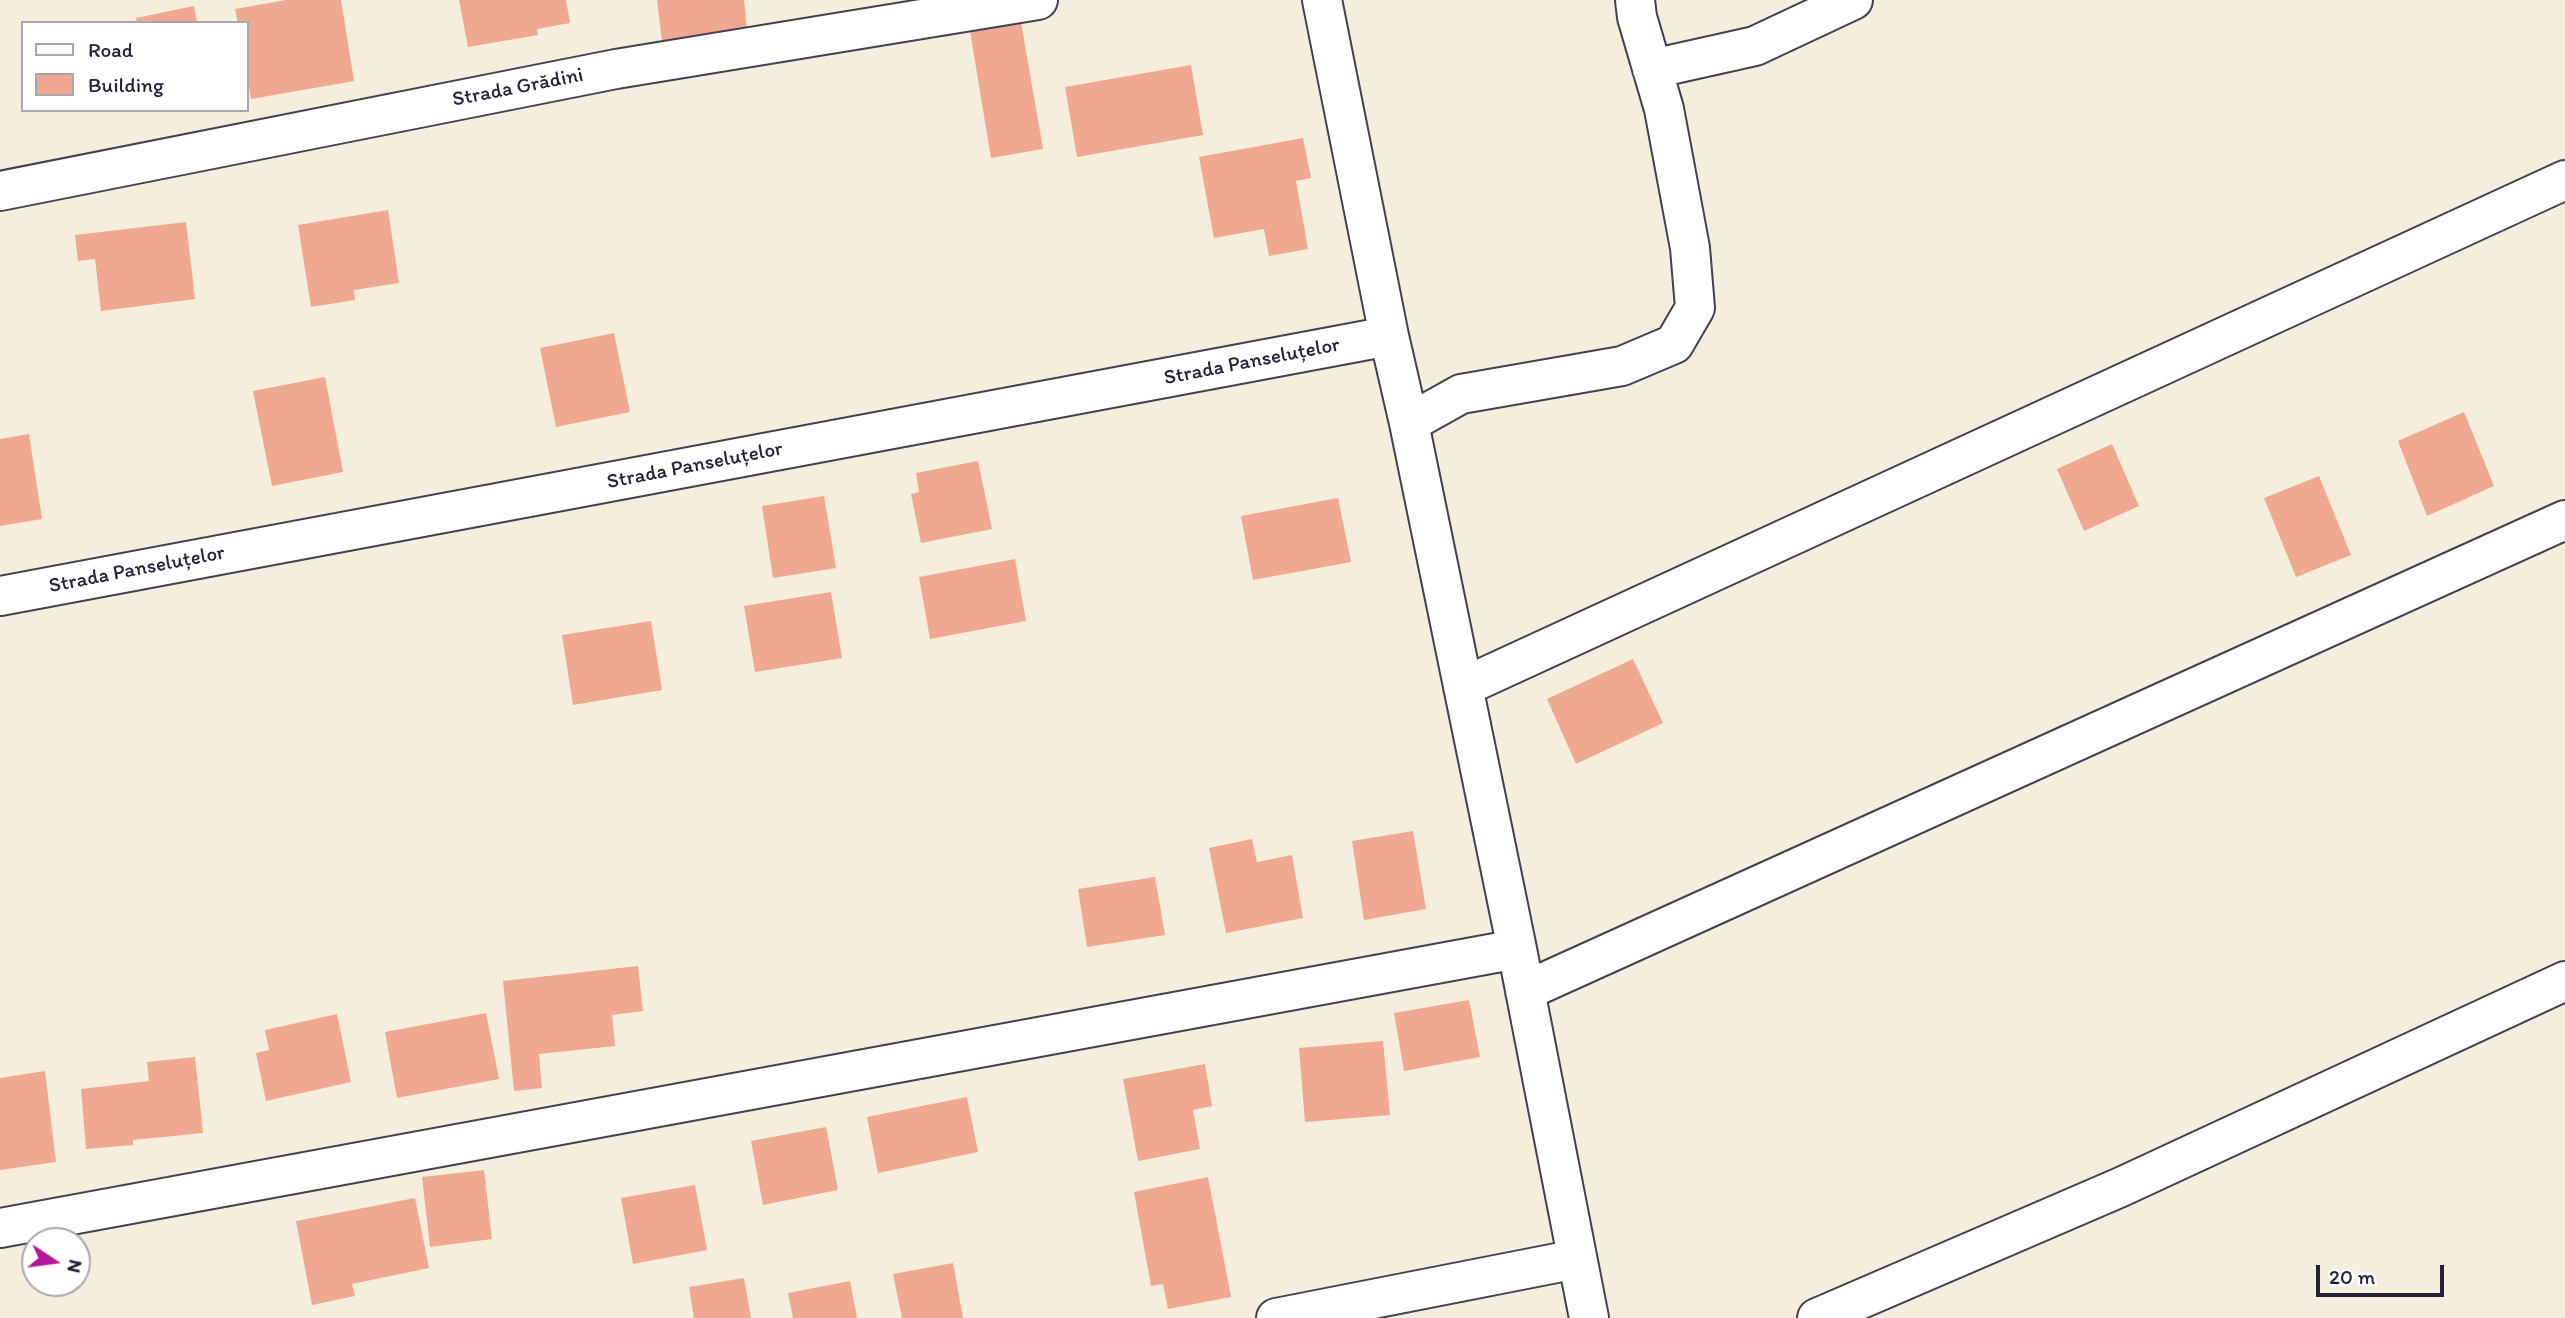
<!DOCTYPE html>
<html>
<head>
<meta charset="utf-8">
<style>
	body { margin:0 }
	#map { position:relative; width:2565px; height:1318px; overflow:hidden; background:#f5eedc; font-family:Itim,sans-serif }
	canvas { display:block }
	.legend { position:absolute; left:21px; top:21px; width:228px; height:91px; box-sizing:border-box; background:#fff; border:2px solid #a7a7b1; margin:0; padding:9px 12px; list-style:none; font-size:21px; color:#22223b }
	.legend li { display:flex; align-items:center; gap:14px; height:35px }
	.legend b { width:35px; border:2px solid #a7a7b1 }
	.north { position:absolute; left:21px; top:1227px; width:70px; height:70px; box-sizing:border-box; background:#fff; border:2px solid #a7a7b1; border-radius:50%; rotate:103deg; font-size:19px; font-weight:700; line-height:28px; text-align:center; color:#22223b }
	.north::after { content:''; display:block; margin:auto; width:24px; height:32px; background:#b5179e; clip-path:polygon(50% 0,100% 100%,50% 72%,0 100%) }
	.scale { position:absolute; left:2316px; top:1265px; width:128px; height:32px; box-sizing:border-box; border:4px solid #22223b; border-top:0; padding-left:9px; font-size:21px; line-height:24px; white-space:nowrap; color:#22223b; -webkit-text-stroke:5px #fff; paint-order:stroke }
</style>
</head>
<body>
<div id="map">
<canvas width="2565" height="1318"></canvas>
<ul class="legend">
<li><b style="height:9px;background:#fff"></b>Road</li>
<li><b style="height:19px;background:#f0a891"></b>Building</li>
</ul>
<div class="north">N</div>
<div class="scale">20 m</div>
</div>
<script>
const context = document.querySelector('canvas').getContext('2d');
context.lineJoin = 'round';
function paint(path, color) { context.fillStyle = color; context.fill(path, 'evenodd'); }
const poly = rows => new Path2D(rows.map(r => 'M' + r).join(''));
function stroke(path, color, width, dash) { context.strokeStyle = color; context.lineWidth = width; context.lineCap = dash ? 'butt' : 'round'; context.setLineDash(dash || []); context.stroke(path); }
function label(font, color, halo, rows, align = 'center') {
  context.font = font + ' Itim,sans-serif'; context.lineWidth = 7; context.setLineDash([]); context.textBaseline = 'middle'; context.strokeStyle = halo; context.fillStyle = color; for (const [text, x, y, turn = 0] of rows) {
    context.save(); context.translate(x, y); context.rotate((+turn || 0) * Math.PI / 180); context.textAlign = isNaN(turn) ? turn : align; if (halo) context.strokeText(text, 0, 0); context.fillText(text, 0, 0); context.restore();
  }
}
const building = poly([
	[286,0,341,0,354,81,251,99,247,75,247,23,238,23,235,9],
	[459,0,566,0,570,23,537,29,538,35,468,47],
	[657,0,744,0,748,39,663,49],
	[194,6,197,23,137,23,136,18],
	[1021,22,1043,149,991,158,970,31],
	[1191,65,1203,135,1077,157,1065,87],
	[1303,138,1311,178,1296,181,1308,249,1269,256,1264,229,1214,238,1199,157],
	[388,210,399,283,354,290,355,300,311,307,298,225],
	[186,222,195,299,101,311,95,259,78,261,75,235],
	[614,333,630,412,556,427,540,348],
	[325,377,343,472,272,486,253,391],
	[2464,412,2494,486,2427,516,2398,441],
	[29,434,42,519,0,526,0,439],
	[2112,444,2139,506,2084,531,2057,469],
	[978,461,992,529,921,543,911,494,919,492,916,473],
	[2319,476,2351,555,2296,577,2264,498],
	[824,496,836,568,773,578,762,506],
	[1338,498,1351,562,1253,580,1241,516],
	[1015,559,1026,621,930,639,919,577],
	[831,592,842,658,755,672,744,606],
	[651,621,662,690,573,705,562,635],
	[1633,659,1663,723,1576,764,1547,699],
	[1413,831,1426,909,1364,920,1352,841],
	[1252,839,1257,862,1292,855,1303,918,1226,933,1209,848],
	[1155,877,1165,935,1087,947,1078,889],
	[638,966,643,1011,612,1015,615,1046,539,1054,542,1088,514,1091,503,981],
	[1469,1000,1480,1057,1404,1071,1394,1013],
	[486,1013,499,1079,397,1098,385,1032],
	[337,1014,351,1082,266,1101,256,1053,269,1050,265,1030],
	[1383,1041,1390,1115,1305,1122,1299,1048],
	[195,1057,203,1133,133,1140,133,1145,86,1149,81,1089,149,1081,147,1062],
	[1205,1064,1212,1106,1193,1110,1200,1149,1138,1161,1123,1079],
	[45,1071,56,1162,0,1170,0,1078],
	[967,1097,978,1152,878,1173,867,1117],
	[826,1127,838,1190,763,1205,751,1141],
	[484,1170,492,1239,430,1247,422,1177],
	[1208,1177,1231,1297,1168,1309,1163,1284,1151,1286,1134,1192],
	[695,1185,707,1250,633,1264,621,1198],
	[415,1198,429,1268,352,1284,355,1296,312,1305,296,1221],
	[953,1263,963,1318,902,1318,893,1274],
	[744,1278,751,1318,694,1318,689,1287],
	[850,1281,857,1318,793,1318,788,1293]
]);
const minor = poly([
	[1322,0,1389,336,1409,423,1517,949,1589,1318],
	[1652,69,1755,46,1853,0],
	[0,191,616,69,1038,0],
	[1409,423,1461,394,1622,366,1674,344,1695,308,1690,248,1664,109,1637,17,1635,0],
	[0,596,1389,336],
	[1463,687,2565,180],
	[1525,991,2565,520],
	[0,1228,1517,949],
	[1276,1318,1577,1259],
	[1817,1318,2121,1187,2565,981]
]);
const streetNames = [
	["Strada Grădini",518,88,-11],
	["Strada Panseluțelor",1252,362,-11],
	["Strada Panseluțelor",695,466,-11],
	["Strada Panseluțelor",137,570,-11]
];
paint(building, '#f0a891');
stroke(minor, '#424153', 42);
stroke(minor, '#fff', 38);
label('21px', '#22223b', '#fff', streetNames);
</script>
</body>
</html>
